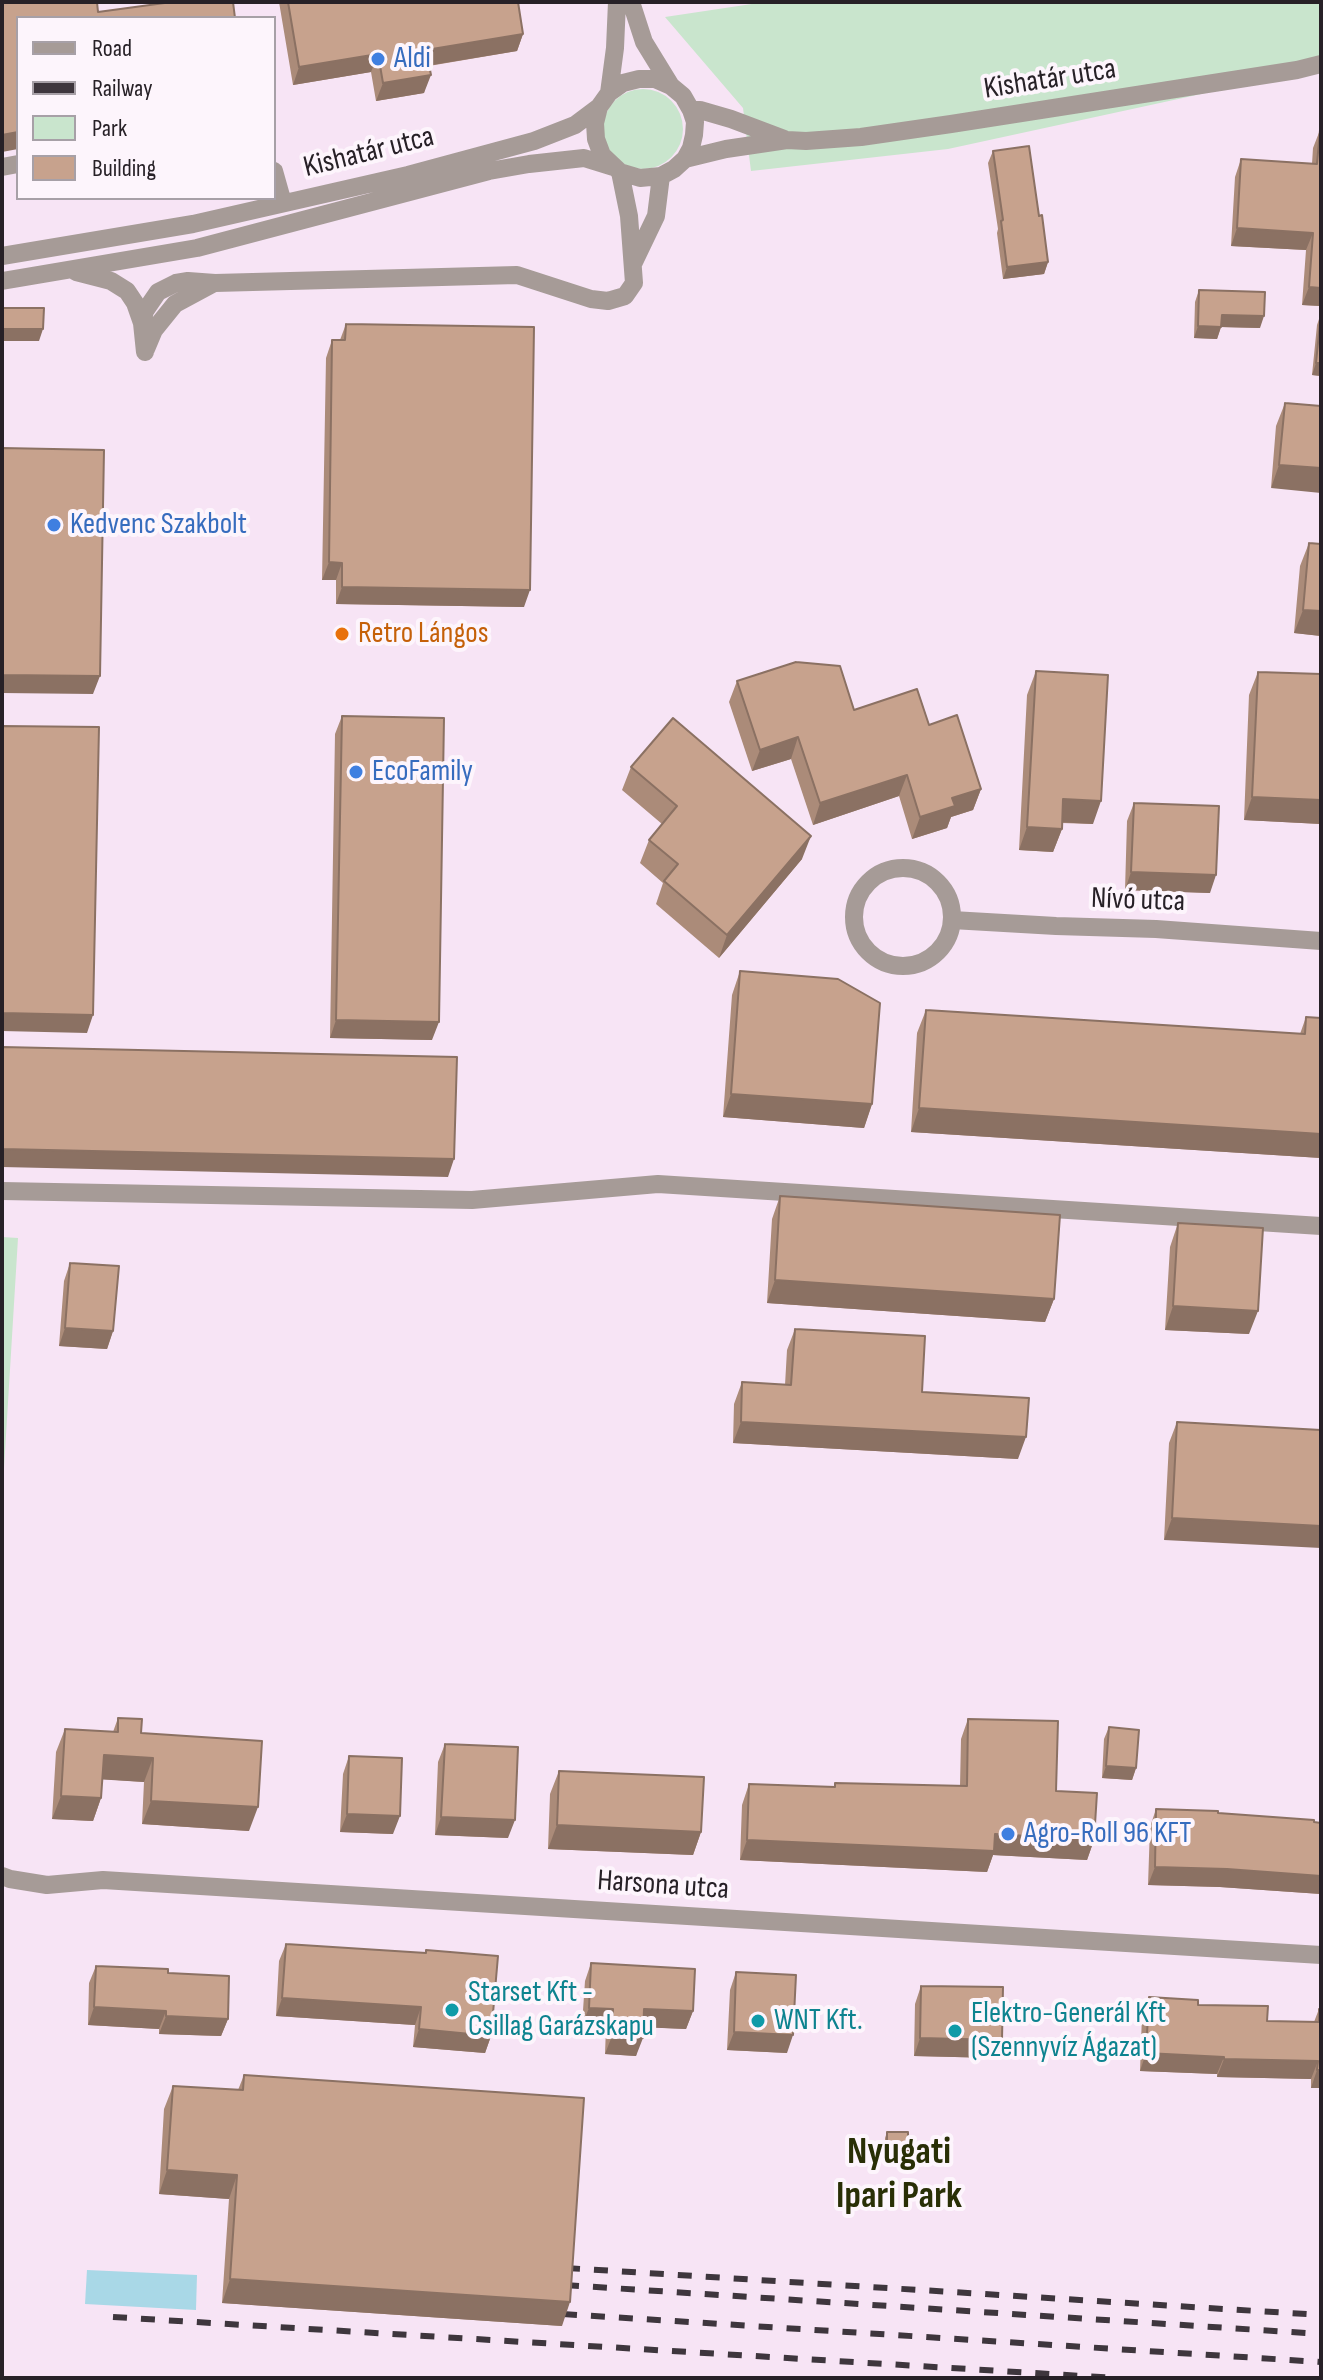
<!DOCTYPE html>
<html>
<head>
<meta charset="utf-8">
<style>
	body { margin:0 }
	#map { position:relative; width:1323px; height:2380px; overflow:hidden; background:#f7e4f5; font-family:"Sofia Sans Condensed",sans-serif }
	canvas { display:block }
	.frame { position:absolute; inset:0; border:4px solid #272127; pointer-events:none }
	.legend { position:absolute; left:16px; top:16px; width:260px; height:184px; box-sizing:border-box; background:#fdf5fc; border:2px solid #a7a0a7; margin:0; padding:10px 14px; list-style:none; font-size:24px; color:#272127 }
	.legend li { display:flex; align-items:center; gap:16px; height:40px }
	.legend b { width:40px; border:2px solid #a7a0a7 }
</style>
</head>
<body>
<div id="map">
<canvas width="1323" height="2380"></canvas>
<div class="frame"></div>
<ul class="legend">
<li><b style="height:10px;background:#a69b97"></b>Road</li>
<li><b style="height:10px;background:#3e363d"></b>Railway</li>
<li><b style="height:22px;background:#c9e5cd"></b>Park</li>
<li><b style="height:22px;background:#c7a28d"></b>Building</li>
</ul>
</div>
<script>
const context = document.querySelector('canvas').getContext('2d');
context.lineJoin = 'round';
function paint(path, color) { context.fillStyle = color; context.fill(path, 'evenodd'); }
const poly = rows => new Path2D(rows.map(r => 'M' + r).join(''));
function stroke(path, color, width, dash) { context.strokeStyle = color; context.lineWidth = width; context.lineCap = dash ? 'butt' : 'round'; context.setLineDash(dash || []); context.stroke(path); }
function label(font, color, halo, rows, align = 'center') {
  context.font = font + ' "Sofia Sans Condensed",sans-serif'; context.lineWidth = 8; context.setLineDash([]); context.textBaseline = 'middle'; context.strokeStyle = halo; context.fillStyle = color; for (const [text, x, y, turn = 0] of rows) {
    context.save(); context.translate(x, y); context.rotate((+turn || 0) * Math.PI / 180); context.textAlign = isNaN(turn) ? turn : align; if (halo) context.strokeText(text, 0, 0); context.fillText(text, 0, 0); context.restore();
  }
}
const green = poly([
	[765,2,1321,2,1321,68,948,149,751,171,743,108,665,17],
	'603 129a40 40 0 1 1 80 0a40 40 0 1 1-80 0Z',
	[2,1237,18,1238,2,1501]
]);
const water = poly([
	[87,2270,197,2275,196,2310,85,2304]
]);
const street = poly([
	[631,2,644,42,671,86,683,96,691,110,695,122,694,135,691,148,685,159,674,169,661,176,640,178,620,172,602,155,596,139,595,123,599,107,609,93,623,83,639,79,655,79,671,86],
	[609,93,615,48,617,2],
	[691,110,700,110,731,119,784,139],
	[685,159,726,149,787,140,806,141,861,137,951,124,1297,70,1321,64],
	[2,167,18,164],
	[274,171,283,203],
	[2,256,193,224,408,175,534,141,575,125,599,107],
	[633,264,656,216,661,176],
	[76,272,111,281,127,291,135,303,142,323,145,352],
	[2,281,197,248,489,171,529,164,584,158,613,167],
	[142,323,145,311,158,292,176,283,188,281,215,283,517,275,591,299,608,301,625,296,634,283,629,216,620,172],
	[146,349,154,330,175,304,214,283],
	'854 917a49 49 0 1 1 98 0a49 49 0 1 1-98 0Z',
	[952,920,1056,926,1156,929,1321,941],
	[2,1191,472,1200,658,1184,1321,1226],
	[2,1876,10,1879,47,1885,103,1880,1321,1955]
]);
const rail = poly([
	[566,2268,1321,2315],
	[565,2285,1321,2334],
	[563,2314,1321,2362],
	[113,2317,1116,2378]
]);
const wall = poly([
	[279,2,518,2,523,34,517,51,429,66,424,93,376,101,371,72,293,85],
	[1320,130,1321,306,1302,305,1306,250,1231,246,1235,177,1241,159,1312,164,1313,148],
	[993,151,1039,216,1048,262,1044,274,1003,279,997,233,998,229,988,163],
	[1199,290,1260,328,1221,327,1217,339,1194,338,1195,302],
	[1321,313,1321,376,1312,375,1317,325],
	[346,324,524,607,336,604,336,580,322,580,326,358,332,340,340,340],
	[1285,403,1321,406,1271,488,1276,426],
	[1309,543,1321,636,1294,633,1300,566],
	[1036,671,1093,824,1062,823,1062,829,1053,852,1019,850,1027,695],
	[1258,672,1321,674,1321,824,1244,820,1249,695],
	[737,681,854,710,929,725,981,789,973,810,951,817,947,828,912,839,899,796,813,825,791,759,752,771,729,702],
	[342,716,432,1040,330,1038,335,734],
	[631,767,802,859,719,958,656,904,663,883,640,863,649,840,662,824,622,790],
	[1134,803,1210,893,1125,890,1127,821],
	[740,971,872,1104,864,1128,723,1117,732,995],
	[926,1010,1300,1034,1306,1017,1321,1018,1321,1158,911,1132,917,1033],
	[780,1196,1054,1299,1045,1322,767,1303,772,1219],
	[1178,1223,1249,1334,1165,1330,1170,1247],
	[70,1263,113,1331,107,1349,59,1346,64,1281],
	[795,1329,922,1392,1018,1459,733,1443,734,1404,742,1382,785,1385,787,1350],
	[1177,1422,1321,1430,1164,1540,1169,1443],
	[118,1718,141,1733,249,1831,142,1824,144,1782,102,1779,101,1798,93,1821,52,1819,56,1752,65,1729,113,1732],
	[968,1719,1056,1791,1094,1840,1087,1860,993,1855,987,1872,740,1860,742,1805,749,1784,834,1787,835,1783,960,1786,961,1739],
	[1109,1727,1136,1768,1132,1780,1102,1778,1104,1739],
	[445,1744,508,1838,435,1835,438,1762],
	[349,1756,393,1834,340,1832,343,1774],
	[559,1771,701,1832,693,1855,548,1849,550,1794],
	[1156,1809,1218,1813,1321,1823,1321,1894,1220,1887,1148,1885,1150,1827],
	[286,1944,425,1953,426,1950,491,2036,485,2053,413,2047,415,2025,276,2016,279,1961],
	[591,1963,693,2011,686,2029,643,2027,636,2056,605,2054,606,2027,582,2025,585,1981],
	[96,1966,168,1973,228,2019,221,2036,159,2034,159,2029,88,2025,89,1983],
	[736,1972,787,2053,727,2050,730,1990],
	[921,1986,995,2058,914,2056,915,2004],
	[1149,1997,1198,2005,1267,2021,1314,2022,1319,2009,1321,2088,1311,2088,1311,2079,1217,2077,1217,2074,1140,2071,1142,2015],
	[244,2075,562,2326,222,2303,229,2199,159,2194,164,2109,173,2086,238,2090],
	[887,2132,908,2154,906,2160,885,2160,885,2138]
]);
const shadedWall = poly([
	[523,34,517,51,420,67,426,50],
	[378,54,371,72,293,85,299,67],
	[431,75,424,93,376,101,383,83],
	[18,132,18,149,2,152,2,135],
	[1237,228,1313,233,1306,250,1231,246],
	[1048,262,1044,274,1003,279,1007,267],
	[1309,287,1321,288,1321,306,1302,305],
	[1222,315,1264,316,1260,328,1221,327,1217,339,1194,338,1198,326],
	[2,329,43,329,39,341,2,341],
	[1316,363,1321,363,1321,376,1312,375],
	[1279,465,1321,468,1321,493,1271,488],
	[329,562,342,563,336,580,322,580],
	[342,587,530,590,524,607,336,604],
	[1303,610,1321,611,1321,636,1294,633],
	[2,675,100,676,93,694,2,693],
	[798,737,791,759,752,771,760,750],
	[907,775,899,796,813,825,820,803],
	[981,789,973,810,951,817,947,828,912,839,920,817,952,798],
	[1252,797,1321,800,1321,824,1244,820],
	[1063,799,1101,801,1093,824,1055,822],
	[1027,827,1062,829,1053,852,1019,850],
	[811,836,802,859,719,958,727,935],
	[1131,872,1216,875,1210,893,1125,890],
	[2,1013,93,1015,87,1033,2,1031],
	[336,1020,439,1022,432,1040,330,1038],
	[731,1094,872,1104,864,1128,723,1117],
	[919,1108,1321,1134,1321,1158,911,1132],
	[2,1149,454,1159,448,1177,2,1167],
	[775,1280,1054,1299,1045,1322,767,1303],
	[1173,1306,1258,1311,1249,1334,1165,1330],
	[65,1328,113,1331,107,1349,59,1346],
	[741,1422,1026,1437,1018,1459,733,1443],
	[1172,1518,1321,1526,1321,1548,1164,1540],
	[104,1755,153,1758,144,1782,95,1779],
	[1106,1766,1136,1768,1132,1780,1102,1778],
	[61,1796,101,1798,93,1821,52,1819],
	[151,1801,258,1807,249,1831,142,1824],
	[347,1814,400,1816,393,1834,340,1832],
	[441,1817,515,1820,508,1838,435,1835],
	[557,1825,701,1832,693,1855,548,1849],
	[995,1834,1094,1840,1087,1860,993,1855,987,1872,740,1860,747,1840],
	[1155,1867,1227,1869,1321,1876,1321,1894,1220,1887,1148,1885],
	[282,1998,421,2007,415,2025,276,2016],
	[94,2007,166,2011,159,2029,88,2025],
	[589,2008,613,2009,606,2027,582,2025],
	[644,2009,693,2011,686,2029,638,2027],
	[166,2016,228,2019,221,2036,159,2034],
	[419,2029,491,2036,485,2053,413,2047],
	[734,2032,793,2035,787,2053,727,2050],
	[612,2036,643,2038,636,2056,605,2054],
	[920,2038,1002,2040,995,2058,914,2056],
	[1146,2053,1224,2057,1217,2074,1140,2071],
	[1224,2059,1318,2061,1311,2079,1217,2077],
	[1317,2070,1321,2070,1321,2088,1311,2088],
	[887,2154,908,2154,906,2160,885,2160],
	[167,2170,237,2175,229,2199,159,2194],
	[230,2279,570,2302,562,2326,222,2303]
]);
const building = poly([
	[2,2,97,2,98,12,172,2,233,2,235,18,18,18,18,132,2,135,2,2],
	[288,2,518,2,523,34,426,50,431,75,383,83,378,54,299,67,288,2],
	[1320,130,1321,130,1321,288,1309,287,1313,233,1237,228,1241,159,1317,164,1320,130],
	[1029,146,1039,216,1042,215,1048,262,1007,267,1001,221,1003,220,993,151,1029,146],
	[1199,290,1265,292,1264,316,1222,315,1221,327,1198,326,1199,290],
	[2,308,44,308,43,329,2,329,2,308],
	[1321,313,1321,363,1316,363,1321,313],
	[346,324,534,327,530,590,342,587,342,563,329,562,332,340,345,340,346,324],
	[1285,403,1321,406,1321,468,1279,465,1285,403],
	[2,448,104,450,100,676,2,675,2,448],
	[1309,543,1321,544,1321,611,1303,610,1309,543],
	[796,662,840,666,854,710,917,689,929,725,957,715,981,789,952,798,955,806,920,817,907,775,820,803,798,737,760,750,737,681,796,662],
	[1036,671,1108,675,1101,801,1063,799,1062,829,1027,827,1036,671],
	[1258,672,1321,674,1321,800,1252,797,1258,672],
	[342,716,444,718,439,1022,336,1020,342,716],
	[673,718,811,836,727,935,664,881,678,864,649,840,677,806,631,767,673,718],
	[2,726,99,727,93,1015,2,1013,2,726],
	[1134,803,1219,806,1216,875,1131,872,1134,803],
	[740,971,838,979,880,1003,872,1104,731,1094,740,971],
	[926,1010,1305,1034,1306,1017,1321,1018,1321,1134,919,1108,926,1010],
	[2,1047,457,1057,454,1159,2,1149,2,1047],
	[780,1196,1060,1215,1054,1299,775,1280,780,1196],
	[1178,1223,1263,1228,1258,1311,1173,1306,1178,1223],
	[70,1263,119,1266,113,1331,65,1328,70,1263],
	[795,1329,925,1336,922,1392,1029,1398,1026,1437,741,1422,742,1382,791,1385,795,1329],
	[1177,1422,1321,1430,1321,1526,1172,1518,1177,1422],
	[118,1718,142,1719,141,1733,262,1741,258,1807,151,1801,153,1758,104,1755,101,1798,61,1796,65,1729,118,1732,118,1718],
	[968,1719,1058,1721,1056,1791,1097,1793,1094,1840,995,1834,994,1851,747,1840,749,1784,835,1787,835,1783,967,1786,968,1719],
	[1109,1727,1139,1730,1136,1768,1106,1766,1109,1727],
	[445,1744,518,1747,515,1820,441,1817,445,1744],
	[349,1756,402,1758,400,1816,347,1814,349,1756],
	[559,1771,704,1777,701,1832,557,1825,559,1771],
	[1156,1809,1218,1811,1218,1813,1314,1820,1314,1822,1321,1823,1321,1876,1227,1869,1155,1867,1156,1809],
	[286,1944,426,1953,426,1950,498,1956,491,2036,419,2029,421,2007,282,1998,286,1944],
	[591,1963,695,1969,693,2011,644,2009,643,2038,612,2036,613,2009,589,2008,591,1963],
	[96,1966,168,1969,168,1973,229,1976,228,2019,166,2016,166,2011,94,2007,96,1966],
	[736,1972,796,1975,793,2035,734,2032,736,1972],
	[921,1986,1003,1987,1002,2040,920,2038,921,1986],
	[1149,1997,1198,2000,1198,2005,1268,2006,1267,2021,1319,2022,1319,2009,1321,2009,1321,2070,1317,2070,1318,2061,1224,2059,1224,2057,1146,2053,1149,1997],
	[244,2075,584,2098,570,2302,230,2279,237,2175,167,2170,173,2086,243,2090,244,2075],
	[887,2132,908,2132,908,2154,887,2154,887,2132]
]);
const markers = [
	[378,59,8,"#3f7fe0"],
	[54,525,8,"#3f7fe0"],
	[342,634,8,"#e8710a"],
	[356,772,8,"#3f7fe0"],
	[1008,1834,8,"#3f7fe0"],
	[452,2010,8,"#0f9aa8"],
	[758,2021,8,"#0f9aa8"],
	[955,2031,8,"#0f9aa8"]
];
const shopNames = [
	["Aldi",394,59],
	["Kedvenc Szakbolt",70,525],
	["EcoFamily",372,772],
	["Agro-Roll 96 KFT",1024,1834]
];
const streetNames = [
	["Kishatár utca",1050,80,-9],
	["Kishatár utca",369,153,-14],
	["Nívó utca",1138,901,2],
	["Harsona utca",663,1886,4]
];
const foodNames = [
	["Retro Lángos",358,634]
];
const cultureNames = [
	["Starset Kft -",468,1993],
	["Csillag Garázskapu",468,2027],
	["Elektro-Generál Kft",971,2014],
	["(Szennyvíz Ágazat)",971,2048],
	["WNT Kft.",774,2021]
];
const districtNames = [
	["Nyugati",899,2153],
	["Ipari Park",899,2197]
];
paint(green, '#c9e5cd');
paint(water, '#a9d8e7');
stroke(street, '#a69b97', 18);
stroke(rail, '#3e363d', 6, [14, 14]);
paint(wall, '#ab8b79');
paint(shadedWall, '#8b7163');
paint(building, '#c7a28d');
stroke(building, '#8b7163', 2);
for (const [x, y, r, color] of markers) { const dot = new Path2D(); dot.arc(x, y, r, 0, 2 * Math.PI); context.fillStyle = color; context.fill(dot); stroke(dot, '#fdf5fc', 3); }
label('30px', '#366cbe', '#fdf5fc', shopNames, 'left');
label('30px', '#272127', '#fdf5fc', streetNames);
label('30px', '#c56008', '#fdf5fc', foodNames, 'left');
label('30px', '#0d838f', '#fdf5fc', cultureNames, 'left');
label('bold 38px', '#292f06', '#fdf5fc', districtNames);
</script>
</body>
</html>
